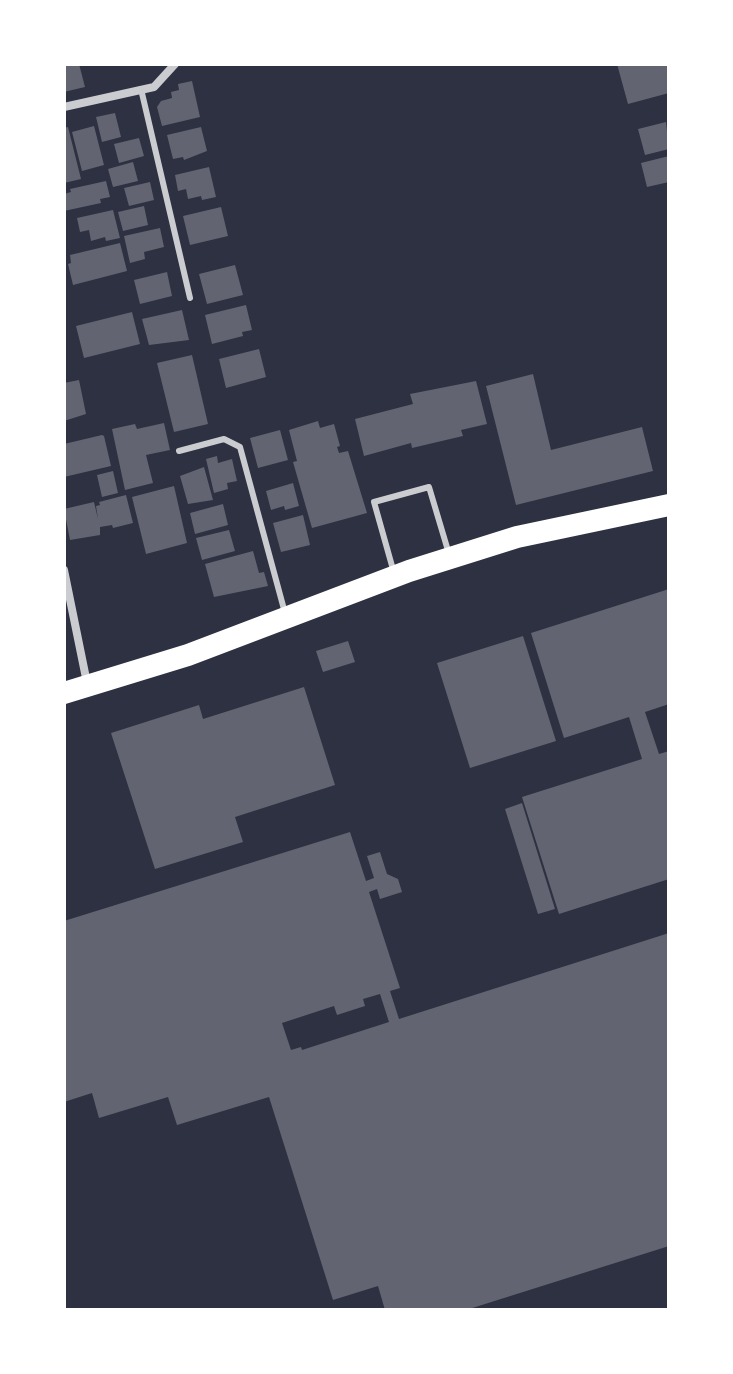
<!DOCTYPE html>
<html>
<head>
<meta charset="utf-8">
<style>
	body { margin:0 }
	#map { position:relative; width:733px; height:1374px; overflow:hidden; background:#2d3142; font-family:"Source Sans 3",sans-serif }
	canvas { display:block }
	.frame { position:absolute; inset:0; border:66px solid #fff; pointer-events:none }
</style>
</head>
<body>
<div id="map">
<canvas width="733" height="1374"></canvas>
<div class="frame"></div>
</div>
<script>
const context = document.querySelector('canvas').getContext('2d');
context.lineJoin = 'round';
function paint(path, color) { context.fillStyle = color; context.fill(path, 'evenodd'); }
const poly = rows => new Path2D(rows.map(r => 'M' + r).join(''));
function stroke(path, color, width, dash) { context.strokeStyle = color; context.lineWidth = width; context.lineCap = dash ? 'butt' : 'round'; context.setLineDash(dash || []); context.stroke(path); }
const building = poly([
	[64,64,79,64,85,87,64,92],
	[617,64,669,64,669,93,628,104],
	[192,81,200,117,162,126,157,107,161,101,172,98,171,92,179,90,178,84],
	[115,113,121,137,102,142,96,117],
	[666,122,669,149,645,155,638,129],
	[94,126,104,165,82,171,72,132],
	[68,127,81,179,64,183,64,128],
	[201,127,207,151,184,160,183,157,173,159,167,135],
	[139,138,144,156,119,163,114,144],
	[669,156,669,182,647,187,641,163],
	[133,162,138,181,113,187,108,169],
	[209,167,216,197,202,200,201,196,188,199,186,189,178,191,175,175],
	[106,181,110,197,100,199,101,203,64,211,64,194,71,192,70,189],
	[150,182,154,200,129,206,124,188],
	[144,206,148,225,123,231,118,212],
	[221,207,228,236,190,245,183,216],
	[113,210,120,238,106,241,105,237,91,241,89,230,80,232,77,218],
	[160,228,164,247,144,252,145,259,130,263,124,236],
	[120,243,127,271,73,285,68,264,71,263,70,255],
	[235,265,243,295,207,304,199,274],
	[167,272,172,296,140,304,134,280],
	[246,305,252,330,242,332,243,336,212,344,205,315],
	[182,310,189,340,149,345,142,319],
	[132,312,140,344,84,358,76,326],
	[259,349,266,377,226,388,219,359],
	[192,355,208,424,174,432,157,363],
	[533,374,551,450,642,427,653,471,516,505,486,386],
	[79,380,86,414,64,421,64,383],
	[476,381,487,424,461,430,463,436,412,448,411,443,364,456,355,419,413,404,410,394],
	[318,421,320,428,334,424,340,446,337,447,339,453,348,451,367,513,312,528,293,462,297,461,289,430],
	[164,423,170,450,146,455,153,483,125,490,112,429,135,424,137,429],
	[280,430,288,460,258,468,250,438],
	[102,435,104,436,111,466,64,477,64,444],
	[217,456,218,463,232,459,237,481,227,483,228,489,214,493,206,459],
	[204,467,213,500,188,504,180,476],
	[113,471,118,493,102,497,97,475],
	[293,483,299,506,285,510,284,506,271,510,266,491],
	[174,486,187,543,146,554,132,497],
	[126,495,133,523,113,528,112,525,100,527,100,535,70,540,64,509,94,502,98,519,96,506,100,505,99,502],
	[223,504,228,525,195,534,190,513],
	[303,515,310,545,281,552,273,523],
	[229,530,235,551,202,560,196,538],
	[253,551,259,573,264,572,268,586,214,597,205,564],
	[669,589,669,704,645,712,659,754,669,751,669,879,559,914,522,797,642,759,629,717,564,738,531,633],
	[523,636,556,741,470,768,437,663],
	[348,641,355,662,323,672,316,651],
	[304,687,335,785,235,817,243,842,155,869,111,733,199,705,203,719],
	[522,803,555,909,538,914,505,809],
	[350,832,366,881,374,878,367,856,380,852,387,874,398,879,402,892,380,899,377,889,369,892,400,988,390,991,399,1019,669,933,669,1246,466,1310,385,1310,378,1286,333,1300,269,1097,177,1125,168,1097,99,1118,92,1093,64,1102,64,921],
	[380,994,389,1022,302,1050,301,1047,291,1050,282,1023,334,1006,337,1015,365,1006,363,999]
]);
const service = poly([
	[141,89,190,298],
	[179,451,224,439,240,447,285,613],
	[394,573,374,502,429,487,449,554]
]);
const minor = poly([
	[64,107,154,87,175,64],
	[64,570,87,683]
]);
const trunk = poly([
	[64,693,188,655,409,571,517,537,669,505]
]);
paint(building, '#626471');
stroke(service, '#caccd0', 6);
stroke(minor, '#caccd0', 8);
stroke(trunk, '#fff', 22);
</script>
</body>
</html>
